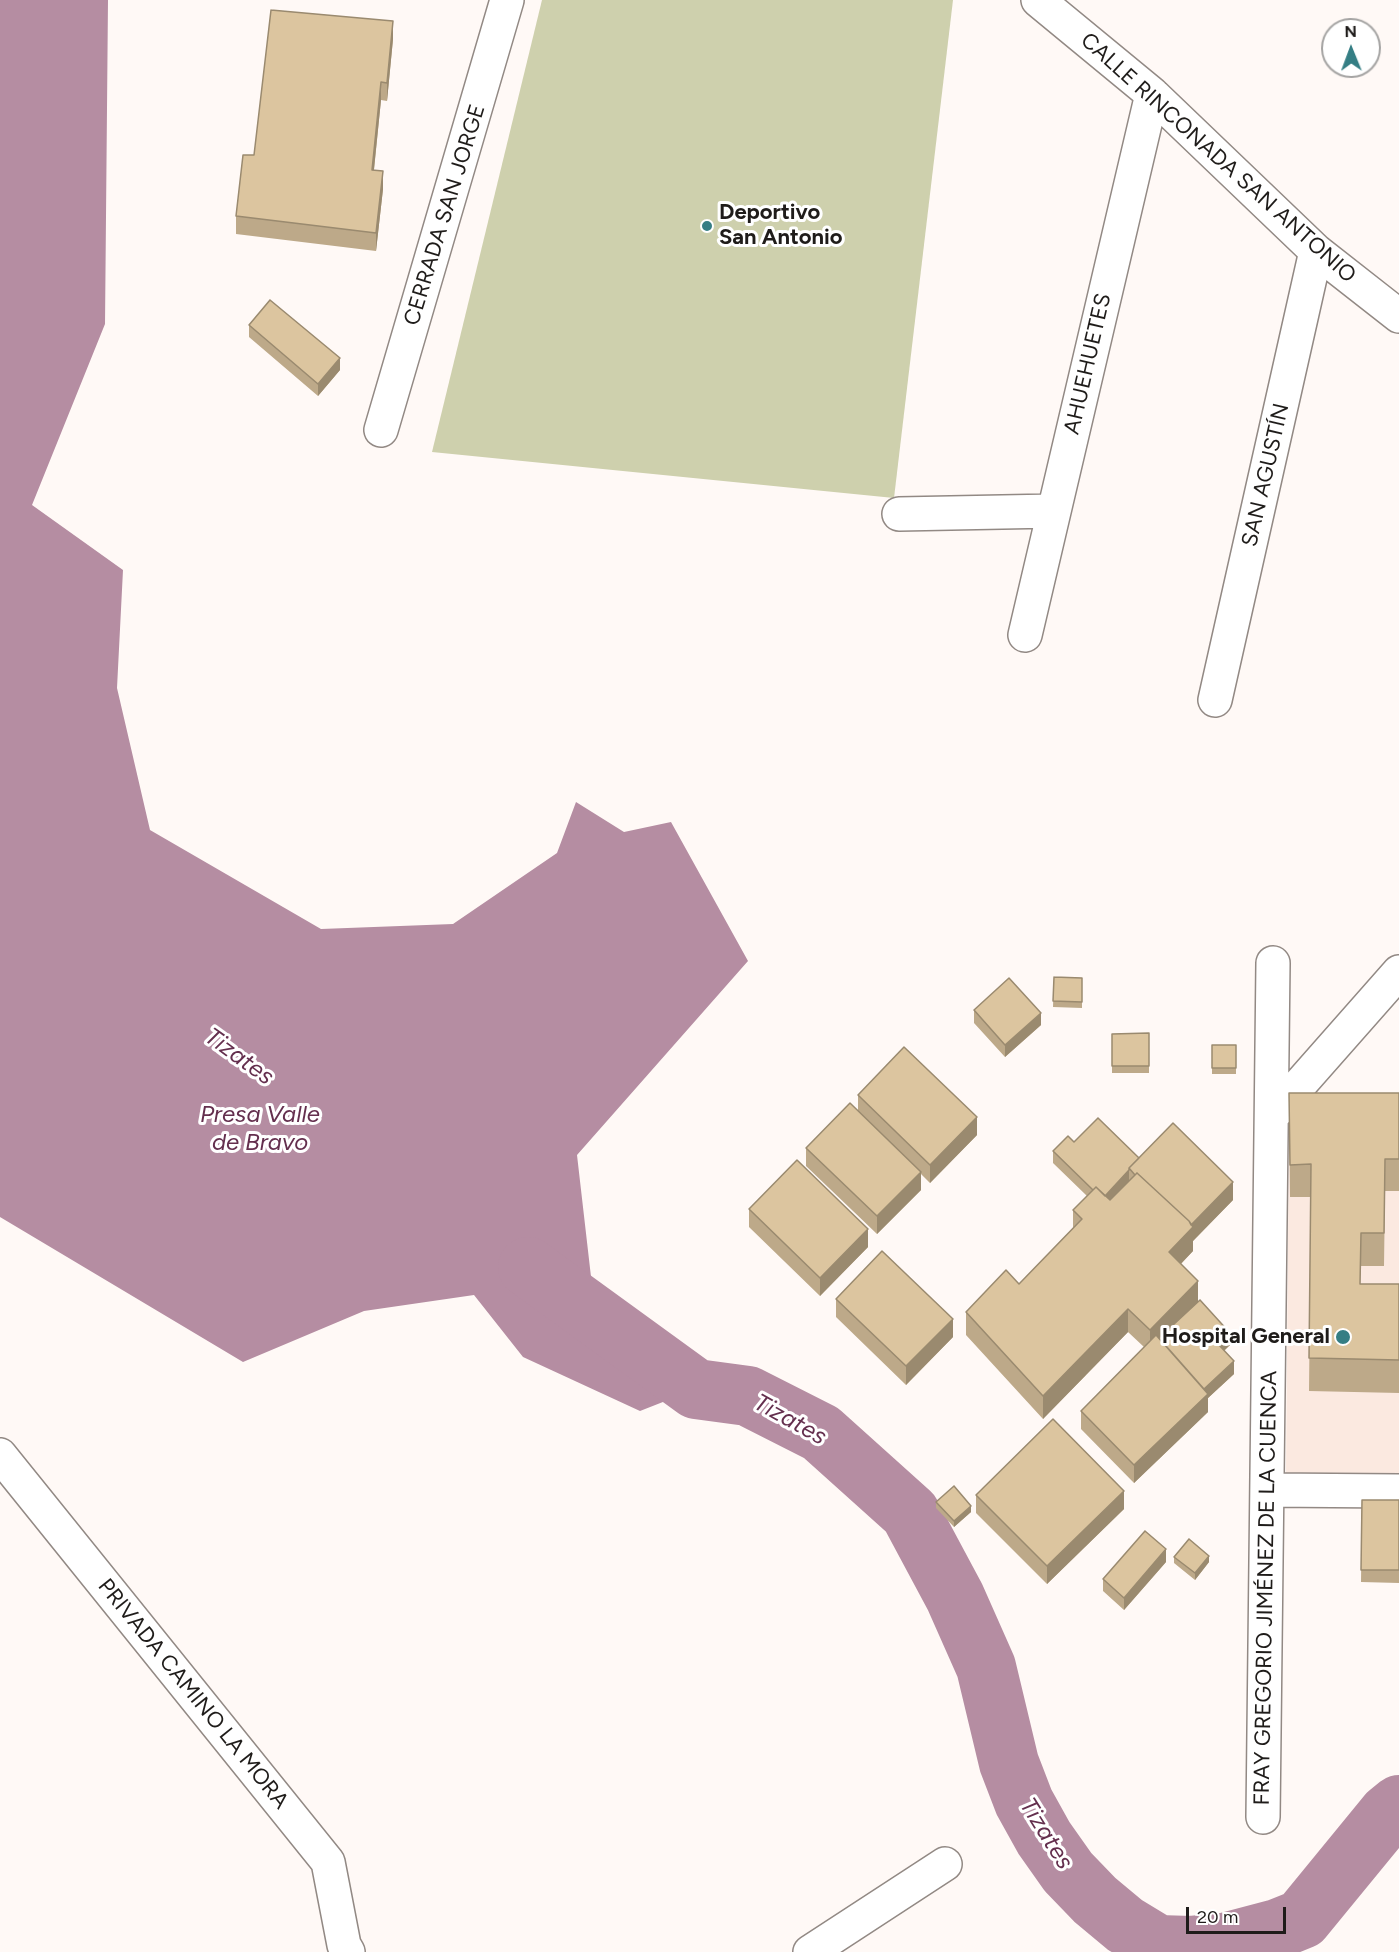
<!DOCTYPE html>
<html>
<head>
<meta charset="utf-8">
<style>
	body { margin:0 }
	#map { position:relative; width:1399px; height:1952px; overflow:hidden; background:#fff9f6; font-family:Figtree,sans-serif }
	canvas { display:block }
	.north { position:absolute; left:1321px; top:18px; width:60px; height:60px; box-sizing:border-box; background:#fff; border:2px solid #a5a4a3; border-radius:50%; rotate:359deg; font-size:16px; font-weight:700; line-height:24px; text-align:center; color:#1f1c1a }
	.north::after { content:''; display:block; margin:auto; width:21px; height:27px; background:#357e84; clip-path:polygon(50% 0,100% 100%,50% 72%,0 100%) }
	.scale { position:absolute; left:1186px; top:1907px; width:100px; height:27px; box-sizing:border-box; border:3px solid #1f1c1a; border-top:0; padding-left:8px; font-size:18px; line-height:21px; white-space:nowrap; color:#1f1c1a; -webkit-text-stroke:4px #fff; paint-order:stroke }
</style>
</head>
<body>
<div id="map">
<canvas width="1399" height="1952"></canvas>
<div class="north">N</div>
<div class="scale">20 m</div>
</div>
<script>
const context = document.querySelector('canvas').getContext('2d');
context.lineJoin = 'round';
function paint(path, color) { context.fillStyle = color; context.fill(path, 'evenodd'); }
const poly = rows => new Path2D(rows.map(r => 'M' + r).join(''));
function stroke(path, color, width, dash) { context.strokeStyle = color; context.lineWidth = width; context.lineCap = dash ? 'butt' : 'round'; context.setLineDash(dash || []); context.stroke(path); }
function label(font, color, halo, rows, align = 'center') {
  context.font = font + ' Figtree,sans-serif'; context.lineWidth = 6; context.setLineDash([]); context.textBaseline = 'middle'; context.strokeStyle = halo; context.fillStyle = color; for (const [text, x, y, turn = 0] of rows) {
    context.save(); context.translate(x, y); context.rotate((+turn || 0) * Math.PI / 180); context.textAlign = isNaN(turn) ? turn : align; if (halo) context.strokeText(text, 0, 0); context.fillText(text, 0, 0); context.restore();
  }
}
const built = poly([
	[1289,1125,1399,1126,1399,1477,1286,1477]
]);
const green = poly([
	[542,0,953,0,894,498,432,452]
]);
const water = poly([
	[0,0,108,0,105,324,32,505,123,570,117,688,150,830,321,929,453,924,557,853,576,802,624,832,671,822,748,961,577,1155,597,1329,696,1389,640,1411,523,1357,474,1295,364,1311,243,1362,0,1217]
]);
const river = poly([
	[528,1267,696,1389,748,1396,821,1433,910,1513,955,1597,986,1667,1009,1763,1024,1802,1044,1838,1068,1872,1095,1900,1125,1925,1158,1945,1191,1946,1224,1943,1277,1929,1302,1919,1388,1814,1399,1805]
]);
const minor = poly([
	[1038,0,1152,94,1316,251,1399,316],
	[381,430,507,0],
	[899,514,1054,511],
	[1025,635,1152,94],
	[1215,700,1316,251],
	[1272,1116,1399,972],
	[0,1455,328,1862,344,1945,348,1952],
	[1267,1490,1399,1491],
	[1263,1817,1273,963],
	[810,1952,945,1864]
]);
const wall = poly([
	[393,39,387,101,381,100,374,170,383,189,376,251,236,234,236,216,254,155],
	[249,325,340,370,318,396,249,337],
	[1054,977,1082,978,1082,1008,1053,1007],
	[974,1010,1041,1025,1005,1057,974,1023],
	[1149,1033,1149,1073,1112,1073,1112,1034],
	[1212,1045,1236,1045,1236,1074,1212,1074],
	[1289,1093,1399,1093,1399,1191,1385,1191,1384,1266,1361,1266,1360,1284,1399,1284,1399,1393,1309,1391,1311,1197,1290,1197],
	[858,1095,977,1135,930,1183,921,1174,921,1190,877,1234,806,1166,806,1148,858,1110],
	[1074,1142,1139,1158,1233,1200,1193,1241,1193,1251,1181,1264,1198,1302,1230,1345,1224,1351,1234,1374,1208,1398,1208,1412,1134,1483,1081,1429,1081,1411,1144,1347,1128,1332,1043,1419,966,1335,966,1312,1019,1284,1073,1228,1073,1210,1087,1196,1053,1163,1053,1151],
	[749,1209,868,1247,820,1296,749,1227],
	[836,1299,953,1337,906,1385,836,1317],
	[976,1495,1124,1509,1047,1584,976,1513],
	[1362,1500,1399,1500,1399,1583,1361,1582],
	[936,1502,971,1512,954,1527,936,1508],
	[1174,1557,1209,1562,1195,1580,1174,1563],
	[1166,1562,1124,1610,1103,1591,1103,1579]
]);
const shadedWall = poly([
	[393,21,393,39,387,101,387,83],
	[381,82,381,100,372,188,372,170],
	[383,171,383,189,376,251,376,233],
	[340,358,340,370,318,396,318,384],
	[1041,1013,1041,1025,1005,1057,1005,1045],
	[977,1117,977,1135,930,1183,930,1165],
	[1129,1170,1129,1183,1102,1210,1102,1198],
	[921,1172,921,1190,877,1234,877,1216],
	[1233,1182,1233,1200,1193,1241,1193,1251,1169,1276,1169,1252,1189,1227],
	[868,1229,868,1247,820,1296,820,1278],
	[1198,1281,1198,1304,1150,1353,1150,1330],
	[1128,1309,1128,1332,1043,1419,1043,1396],
	[953,1319,953,1337,906,1385,906,1366],
	[1230,1333,1230,1345,1218,1356,1218,1344],
	[1234,1361,1234,1374,1208,1398,1208,1412,1134,1483,1134,1465,1203,1390],
	[1124,1491,1124,1509,1047,1584,1047,1566],
	[971,1506,971,1512,954,1527,954,1521],
	[1166,1549,1166,1562,1124,1610,1124,1598],
	[1209,1556,1209,1562,1195,1580,1195,1573]
]);
const building = poly([
	[271,10,393,21,387,83,381,82,372,170,383,171,376,233,236,216,243,155,254,155,271,10],
	[270,300,340,358,318,384,249,325,270,300],
	[1054,977,1082,978,1082,1002,1053,1001,1054,977],
	[1009,978,1041,1013,1005,1045,974,1010,1009,978],
	[1149,1033,1149,1066,1112,1066,1112,1034,1149,1033],
	[1212,1045,1236,1045,1236,1068,1212,1068,1212,1045],
	[904,1047,977,1117,930,1165,858,1095,904,1047],
	[1289,1093,1399,1093,1399,1159,1385,1159,1384,1233,1361,1233,1360,1284,1399,1284,1399,1360,1309,1358,1311,1164,1290,1165,1289,1093],
	[850,1103,921,1172,877,1216,806,1148,850,1103],
	[1098,1118,1139,1158,1129,1168,1129,1170,1105,1196,1096,1187,1093,1190,1053,1151,1068,1136,1074,1142,1098,1118],
	[1173,1123,1233,1182,1191,1225,1189,1221,1137,1173,1135,1175,1129,1168,1173,1123],
	[797,1160,868,1229,820,1278,749,1209,797,1160],
	[1137,1173,1189,1221,1193,1227,1169,1252,1198,1281,1150,1330,1128,1309,1043,1396,966,1312,1006,1270,1019,1284,1082,1219,1073,1210,1096,1187,1110,1200,1137,1173],
	[882,1251,953,1319,906,1366,836,1299,882,1251],
	[1200,1300,1230,1333,1218,1344,1234,1361,1204,1389,1159,1338,1200,1300],
	[1156,1335,1208,1394,1134,1465,1081,1411,1156,1335],
	[1053,1419,1124,1491,1047,1566,976,1495,1053,1419],
	[954,1486,971,1506,954,1521,936,1502,954,1486],
	[1362,1500,1399,1500,1399,1570,1361,1570,1362,1500],
	[1145,1531,1166,1549,1124,1598,1103,1579,1145,1531],
	[1189,1539,1209,1556,1195,1573,1174,1557,1189,1539]
]);
const markers = [
	[707,226,6,"#357e84"],
	[1343,1337,8,"#357e84"]
];
const streetNames = [
	["CALLE RINCONADA SAN ANTONIO",1218,158,42],
	["CERRADA SAN JORGE",445,215,-73],
	["AHUEHUETES",1088,364,-77],
	["SAN AGUSTÍN",1266,475,-77],
	["FRAY GREGORIO JIMÉNEZ DE LA CUENCA",1266,1588,-89],
	["PRIVADA CAMINO LA MORA",193,1694,51]
];
const poiNames = [
	["Deportivo",719,213],
	["San Antonio",719,238],
	["Hospital General",1330,1337,"right"]
];
const waterNames = [
	["Tizates",239,1057,36],
	["Presa Valle",260,1115],
	["de Bravo",260,1143],
	["Tizates",790,1420,29],
	["Tizates",1046,1834,58]
];
paint(built, '#fbe9e0');
paint(green, '#ced0ad');
paint(water, '#b58da2');
stroke(river, '#b58da2', 60);
stroke(minor, '#928984', 36);
stroke(minor, '#fff', 33);
paint(wall, '#bda989');
paint(shadedWall, '#9a8a6f');
paint(building, '#dcc59f');
stroke(building, '#9a8a6f', 1.5);
for (const [x, y, r, color] of markers) { const dot = new Path2D(); dot.arc(x, y, r, 0, 2 * Math.PI); context.fillStyle = color; context.fill(dot); stroke(dot, '#fff', 2); }
label('22px', '#1f1c1a', '#fff', streetNames);
label('bold 22px', '#1f1c1a', '#fff', poiNames, 'left');
label('italic 24px', '#642f4e', '#fff', waterNames);
</script>
</body>
</html>
